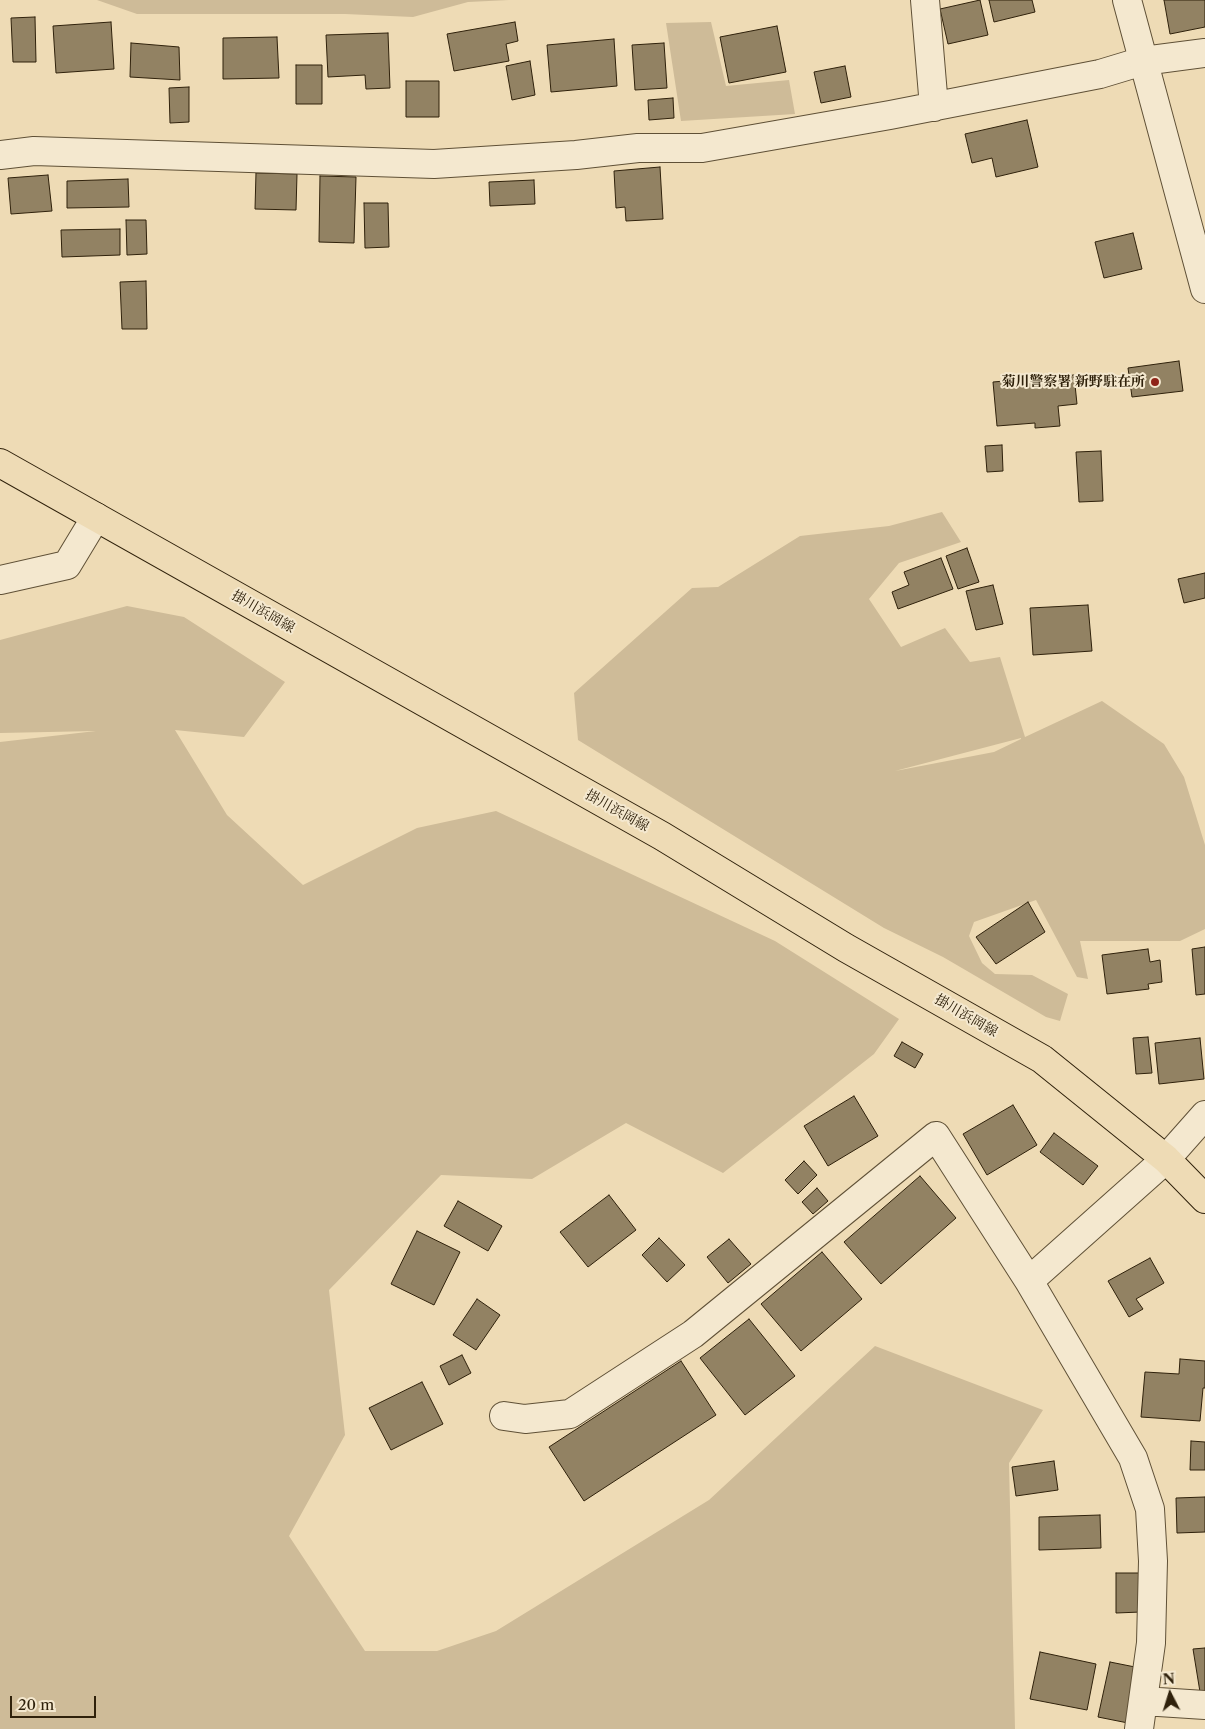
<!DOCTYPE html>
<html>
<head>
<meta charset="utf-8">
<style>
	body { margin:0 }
	#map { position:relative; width:1205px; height:1729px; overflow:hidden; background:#eedbb5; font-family:"Libre Caslon Text",serif }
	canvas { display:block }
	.north { position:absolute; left:1145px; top:1669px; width:50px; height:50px; -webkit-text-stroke:4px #f4e8cf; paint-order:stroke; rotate:355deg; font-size:14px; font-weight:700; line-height:20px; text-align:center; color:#2f210b }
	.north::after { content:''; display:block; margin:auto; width:18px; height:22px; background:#2f210b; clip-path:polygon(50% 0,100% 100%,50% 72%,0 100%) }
	.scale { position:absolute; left:10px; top:1696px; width:86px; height:22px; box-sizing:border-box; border:2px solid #2f210b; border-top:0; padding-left:6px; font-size:15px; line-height:18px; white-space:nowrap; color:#2f210b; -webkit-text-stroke:4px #f4e8cf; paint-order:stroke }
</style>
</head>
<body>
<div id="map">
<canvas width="1205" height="1729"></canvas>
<div class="north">N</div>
<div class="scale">20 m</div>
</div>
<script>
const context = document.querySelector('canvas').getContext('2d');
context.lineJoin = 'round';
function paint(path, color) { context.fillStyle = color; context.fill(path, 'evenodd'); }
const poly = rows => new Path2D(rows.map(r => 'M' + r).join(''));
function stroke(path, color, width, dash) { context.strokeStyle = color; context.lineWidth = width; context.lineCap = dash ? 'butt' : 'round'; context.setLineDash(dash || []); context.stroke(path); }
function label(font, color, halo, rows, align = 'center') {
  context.font = font + ' "Libre Caslon Text","Noto Serif JP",serif'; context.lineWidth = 4; context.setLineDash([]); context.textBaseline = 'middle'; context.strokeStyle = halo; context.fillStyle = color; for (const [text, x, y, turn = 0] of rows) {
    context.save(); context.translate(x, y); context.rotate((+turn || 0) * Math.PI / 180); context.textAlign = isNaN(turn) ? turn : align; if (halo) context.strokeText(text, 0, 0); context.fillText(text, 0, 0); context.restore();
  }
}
const green = poly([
	[97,0,509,0,468,2,413,17,345,14,137,14],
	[711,22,726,86,789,80,795,114,681,121,666,23],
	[942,512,961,542,899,563,869,599,901,647,945,628,970,662,1000,657,1025,737,1102,701,1164,744,1184,777,1205,845,1205,929,1180,941,1080,941,1088,979,1077,977,1036,900,974,922,969,936,982,963,995,974,1032,975,1068,994,1060,1021,1046,1017,943,957,884,928,578,740,574,693,692,588,718,587,800,536,889,526],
	[1021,739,994,752,895,771,1021,738],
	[127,606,184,617,285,682,244,737,175,730,227,815,303,885,417,828,496,811,775,941,899,1019,874,1054,723,1173,626,1123,532,1179,441,1175,329,1290,345,1435,289,1536,365,1651,437,1651,496,1631,709,1500,875,1346,1043,1410,1009,1463,1015,1729,0,1729,0,742,96,731,0,733,0,640]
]);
const building = poly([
	[980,0,988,35,948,44,940,9,980,0],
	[989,0,1032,0,1035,12,994,22,989,0],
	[1164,0,1205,0,1205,27,1170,34,1164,0],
	[35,17,36,62,13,62,11,18,35,17],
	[111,22,114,69,56,73,53,26,111,22],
	[515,22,518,41,506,44,509,61,454,71,447,34,515,22],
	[777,26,786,72,729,83,720,37,777,26],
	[388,33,390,88,366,89,365,75,328,77,326,35,388,33],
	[277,37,279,78,223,79,223,38,277,37],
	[614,39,617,86,551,92,547,45,614,39],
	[131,43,179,47,180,80,130,77,131,43],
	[664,43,667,88,635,90,632,45,664,43],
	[530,61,535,95,512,100,506,66,530,61],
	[296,65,322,65,322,104,296,104,296,65],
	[845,66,851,97,821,103,814,72,845,66],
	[406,81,439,81,439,117,406,117,406,81],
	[189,87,189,122,170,123,169,88,189,87],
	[673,98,674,118,649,120,648,100,673,98],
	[1027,120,1038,167,996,177,992,158,972,163,965,134,1027,120],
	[660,167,663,219,626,221,625,207,616,208,614,171,660,167],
	[256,173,297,174,296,210,255,209,256,173],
	[48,175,52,211,11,214,8,178,48,175],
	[320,176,356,177,354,243,319,242,320,176],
	[128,179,129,207,67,208,67,181,128,179],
	[534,180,535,204,490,206,489,182,534,180],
	[364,203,388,203,389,247,365,248,364,203],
	[126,220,146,220,147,254,127,255,126,220],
	[120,229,120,255,62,257,61,230,120,229],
	[1133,233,1142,269,1104,278,1095,242,1133,233],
	[146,281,147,329,122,329,120,282,146,281],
	[1179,361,1183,391,1132,397,1128,368,1179,361],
	[1074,375,1077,404,1058,406,1060,426,1035,428,1035,423,997,426,993,382,1074,375],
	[1002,445,1003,471,987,472,985,446,1002,445],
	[1101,451,1103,501,1079,502,1076,452,1101,451],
	[967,548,979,582,958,589,946,556,967,548],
	[941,558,953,589,898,609,892,592,909,585,904,572,941,558],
	[1205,573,1205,598,1184,603,1178,579,1205,573],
	[993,585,1003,624,976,630,966,591,993,585],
	[1088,605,1092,651,1033,655,1030,608,1088,605],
	[1028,902,1045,932,996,964,976,937,1028,902],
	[1205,947,1205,994,1196,995,1192,949,1205,947],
	[1148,949,1150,962,1160,960,1162,982,1148,984,1149,989,1107,994,1102,955,1148,949],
	[1148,1037,1152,1073,1136,1074,1133,1038,1148,1037],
	[1200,1038,1204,1079,1159,1084,1155,1043,1200,1038],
	[902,1042,923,1054,915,1068,894,1056,902,1042],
	[854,1096,878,1136,828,1166,804,1126,854,1096],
	[1013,1105,1037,1145,987,1175,963,1134,1013,1105],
	[1054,1133,1098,1166,1083,1185,1040,1152,1054,1133],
	[804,1161,817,1175,798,1194,785,1180,804,1161],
	[920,1176,956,1218,881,1284,844,1242,920,1176],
	[817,1188,828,1201,813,1214,802,1202,817,1188],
	[609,1195,636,1230,588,1267,560,1232,609,1195],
	[458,1201,502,1226,488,1251,444,1226,458,1201],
	[417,1231,460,1252,434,1305,391,1284,417,1231],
	[659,1238,685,1265,667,1282,642,1255,659,1238],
	[729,1239,751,1264,728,1283,707,1257,729,1239],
	[822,1252,862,1299,801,1351,761,1304,822,1252],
	[1150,1258,1164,1283,1136,1299,1143,1309,1129,1317,1108,1281,1150,1258],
	[477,1299,500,1315,476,1350,453,1335,477,1299],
	[749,1319,795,1376,745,1415,700,1358,749,1319],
	[462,1355,471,1373,449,1385,440,1366,462,1355],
	[1180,1359,1205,1361,1205,1388,1203,1388,1200,1421,1141,1417,1145,1372,1179,1374,1180,1359],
	[681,1361,716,1415,584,1501,549,1447,681,1361],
	[422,1382,443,1424,391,1450,369,1408,422,1382],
	[1191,1441,1205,1442,1205,1470,1190,1470,1191,1441],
	[1054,1461,1058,1490,1016,1496,1012,1467,1054,1461],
	[1205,1497,1205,1532,1177,1533,1176,1498,1205,1497],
	[1100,1515,1101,1548,1039,1550,1039,1517,1100,1515],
	[1116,1573,1141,1573,1141,1612,1116,1613,1116,1573],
	[1205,1648,1205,1691,1200,1692,1193,1649,1205,1648],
	[1040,1652,1096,1664,1087,1710,1030,1699,1040,1652],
	[1110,1662,1140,1668,1128,1723,1098,1717,1110,1662]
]);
const minor = poly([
	[925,0,934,107],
	[0,155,34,151,434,164,576,155,638,148,702,148,890,115,1100,74,1143,61,1205,53],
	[0,580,67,565,96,517],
	[1029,1281,1166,1159],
	[504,1416,525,1419,570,1414,693,1334,936,1136,1029,1281,1133,1458,1150,1509,1153,1561,1151,1643,1139,1729],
	[1143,1701,1205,1705]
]);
const tertiary = poly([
	[1127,0,1205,289],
	[1166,1159,1205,1115]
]);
const primary = poly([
	[0,463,662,836,846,948,1042,1059,1166,1159,1205,1199]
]);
const markers = [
	[1155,382,5,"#8f2418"]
];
const poiNames = [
	["菊川警察署 新野駐在所",1145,382]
];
const streetNames = [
	["掛川浜岡線",263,612,30],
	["掛川浜岡線",617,811,29],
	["掛川浜岡線",966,1016,30]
];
paint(green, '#cebb98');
paint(building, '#928263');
stroke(building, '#2f210b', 1);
stroke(minor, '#5f5036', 30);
stroke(tertiary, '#5f5036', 30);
stroke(primary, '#2f210b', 30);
stroke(minor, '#f4e8cf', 28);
stroke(tertiary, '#f4e8cf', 28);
stroke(primary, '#eedbb5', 28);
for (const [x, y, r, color] of markers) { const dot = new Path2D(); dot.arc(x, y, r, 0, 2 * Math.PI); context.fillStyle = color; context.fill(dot); stroke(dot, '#f4e8cf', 2); }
label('bold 14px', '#2f210b', '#f4e8cf', poiNames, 'right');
label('14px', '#2f210b', '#f4e8cf', streetNames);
</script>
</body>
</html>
